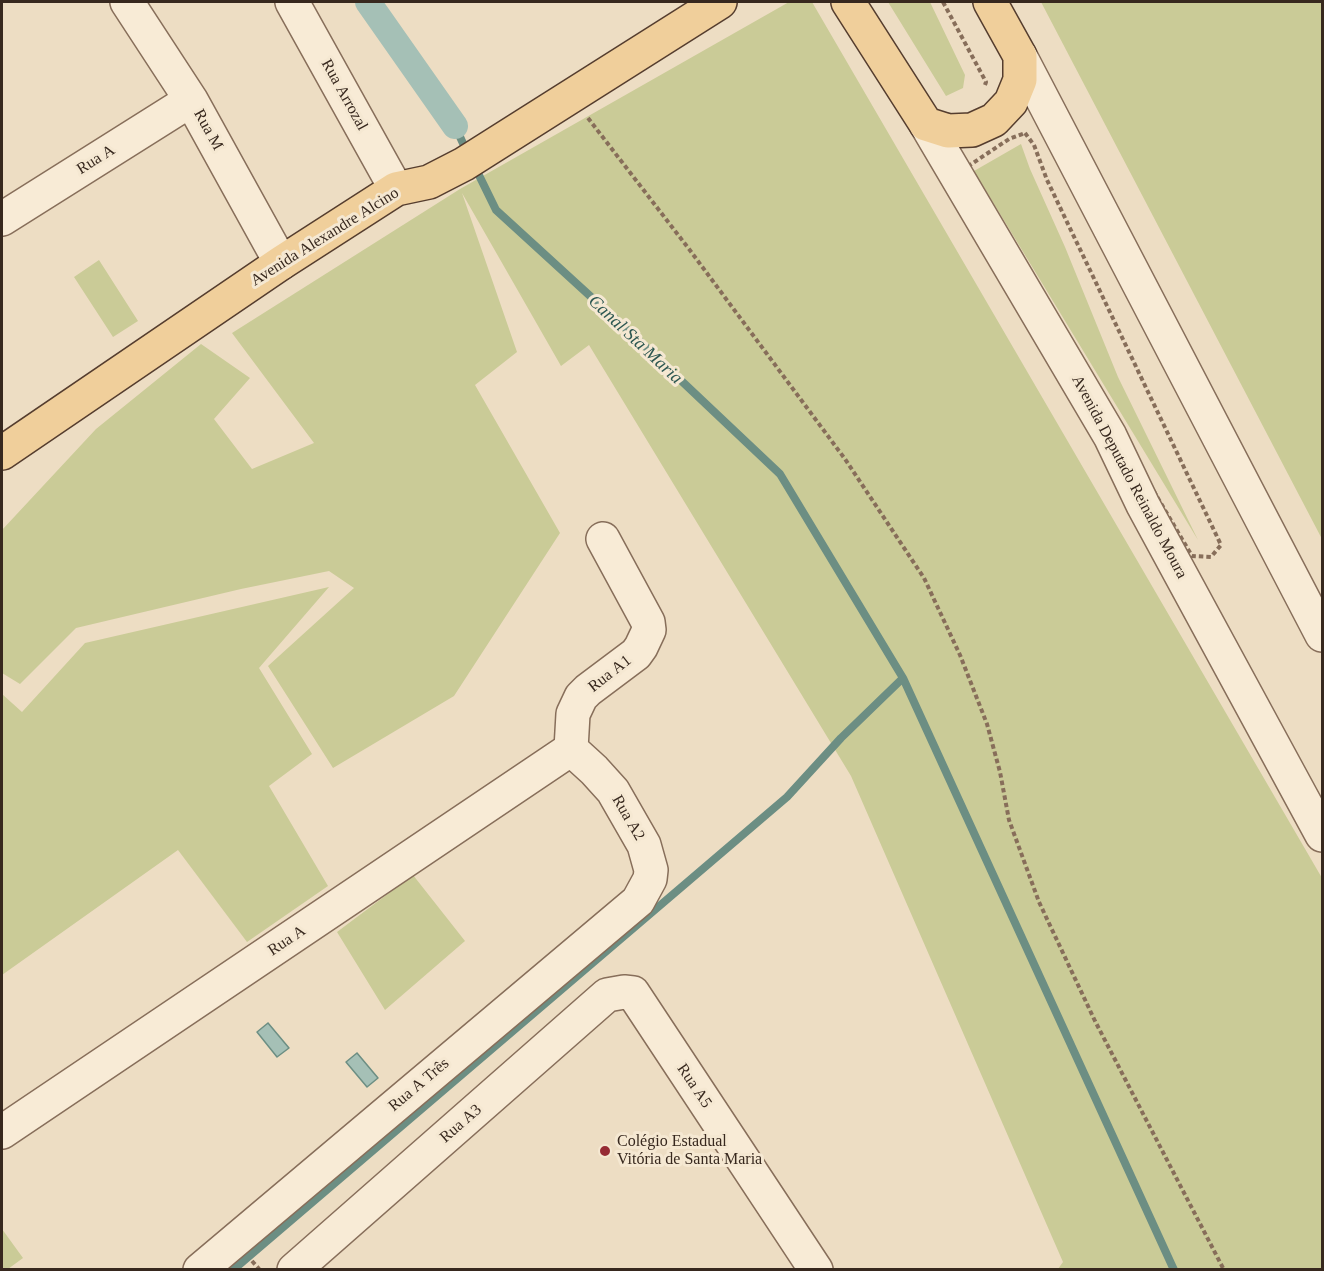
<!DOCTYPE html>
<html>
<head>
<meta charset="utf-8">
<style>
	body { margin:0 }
	#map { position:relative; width:1324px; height:1271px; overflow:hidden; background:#edddc3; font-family:"Times New Roman",serif }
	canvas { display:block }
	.frame { position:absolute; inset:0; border:3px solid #37281e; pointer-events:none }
</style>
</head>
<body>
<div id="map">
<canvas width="1324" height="1271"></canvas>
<div class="frame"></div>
</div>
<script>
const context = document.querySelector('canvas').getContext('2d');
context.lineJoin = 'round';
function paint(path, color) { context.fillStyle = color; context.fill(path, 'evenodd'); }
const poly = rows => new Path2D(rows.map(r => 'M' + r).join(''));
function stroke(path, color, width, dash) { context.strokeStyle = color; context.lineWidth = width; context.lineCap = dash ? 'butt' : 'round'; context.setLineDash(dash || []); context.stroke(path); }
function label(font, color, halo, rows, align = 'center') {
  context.font = font + ' "Times New Roman",serif'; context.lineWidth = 6; context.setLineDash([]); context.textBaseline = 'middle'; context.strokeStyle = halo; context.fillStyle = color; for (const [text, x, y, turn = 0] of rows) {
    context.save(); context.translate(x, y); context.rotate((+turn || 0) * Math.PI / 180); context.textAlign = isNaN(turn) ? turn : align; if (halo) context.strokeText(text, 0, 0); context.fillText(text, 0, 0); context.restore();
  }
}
const green = poly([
	[789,2,812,2,1322,878,1322,1269,1058,1269,1063,1262,851,776,589,345,561,366,462,193,517,352,475,385,560,533,454,696,333,768,268,666,354,588,329,571,241,589,76,628,20,684,2,673,2,530,96,429,201,344,250,378,214,419,252,469,314,443,232,333,460,189],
	[888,2,930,2,965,75,963,88,946,96],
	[1041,2,1322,2,1322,539],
	[1021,144,1030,169,1065,247,1118,377,1198,540,974,171],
	[99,260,138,321,113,337,74,277],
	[329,587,259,668,312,754,269,786,328,886,247,942,178,850,2,975,2,694,22,712,85,643],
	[413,875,465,941,385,1010,337,932],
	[2,1229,23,1258,8,1269,2,1269]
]);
const water = poly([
	[268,1023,289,1048,277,1057,257,1032,268,1023],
	[357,1053,378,1078,367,1087,346,1062,357,1053]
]);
const stream = poly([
	[455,126,467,152],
	[474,165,496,210,635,337,780,474,903,678,1174,1270],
	[233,1270,787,797,841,738,903,678]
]);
const canal = poly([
	[368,2,455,126]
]);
const path = poly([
	[943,2,986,82,985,85],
	[588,118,689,249,845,459,924,578,960,655,987,724,1000,772,1009,820,1039,902,1095,1021,1224,1270],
	[1025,133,1034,145,1047,180,1221,545,1211,557,1192,556,964,169,1009,139,1025,133],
	[252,1261,260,1270]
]);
const minor = poly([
	[127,2,191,100,281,263],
	[292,2,396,189],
	[1020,56,1322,635],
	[926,124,1110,436,1143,505,1322,835],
	[2,219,191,100],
	[571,749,573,714,581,697,588,690,636,654,641,647,649,630,648,622,603,539],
	[2,1132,571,749],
	[200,1270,638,901,650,879,651,870,644,845,613,791,594,770,571,749],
	[294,1270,607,995,624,992,633,993,816,1270]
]);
const major = poly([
	[848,2,926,124,948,131,972,130,994,120,1011,102,1020,80,1020,56,990,2],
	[2,453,281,263,396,189,429,182,464,164,720,2]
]);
const markers = [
	[605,1151,6,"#962b34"]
];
const streetNames = [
	["Rua Arrozal",344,95,61],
	["Rua M",208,130,61],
	["Rua A",96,160,-32],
	["Avenida Alexandre Alcino",325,237,-32],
	["Avenida Deputado Reinaldo Moura",1129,477,62],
	["Rua A1",610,674,-38],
	["Rua A2",628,818,60],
	["Rua A",287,941,-34],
	["Rua A Três",419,1085,-40],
	["Rua A5",694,1086,56],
	["Rua A3",461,1124,-41]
];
const poiNames = [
	["Colégio Estadual",617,1142],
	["Vitória de Santa Maria",617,1160]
];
const waterNames = [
	["Canal Sta Maria",635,340,43]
];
paint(green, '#cacb97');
paint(water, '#a5c0b6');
stroke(water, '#6c8e83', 1.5);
stroke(stream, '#6c8e83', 8);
stroke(canal, '#a5c0b6', 26);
stroke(minor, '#876e5a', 36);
stroke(major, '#553d2e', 36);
stroke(path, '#876e5a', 4, [4.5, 3]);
stroke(minor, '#f8ebd6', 33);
stroke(major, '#f0cf9b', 33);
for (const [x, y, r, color] of markers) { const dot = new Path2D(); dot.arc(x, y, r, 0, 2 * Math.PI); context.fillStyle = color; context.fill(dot); stroke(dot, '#f5e8d2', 2); }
label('16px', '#37281e', '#f5e8d2', streetNames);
label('16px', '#37281e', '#f5e8d2', poiNames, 'left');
label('italic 18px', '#2d5751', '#f5e8d2', waterNames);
</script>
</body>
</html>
